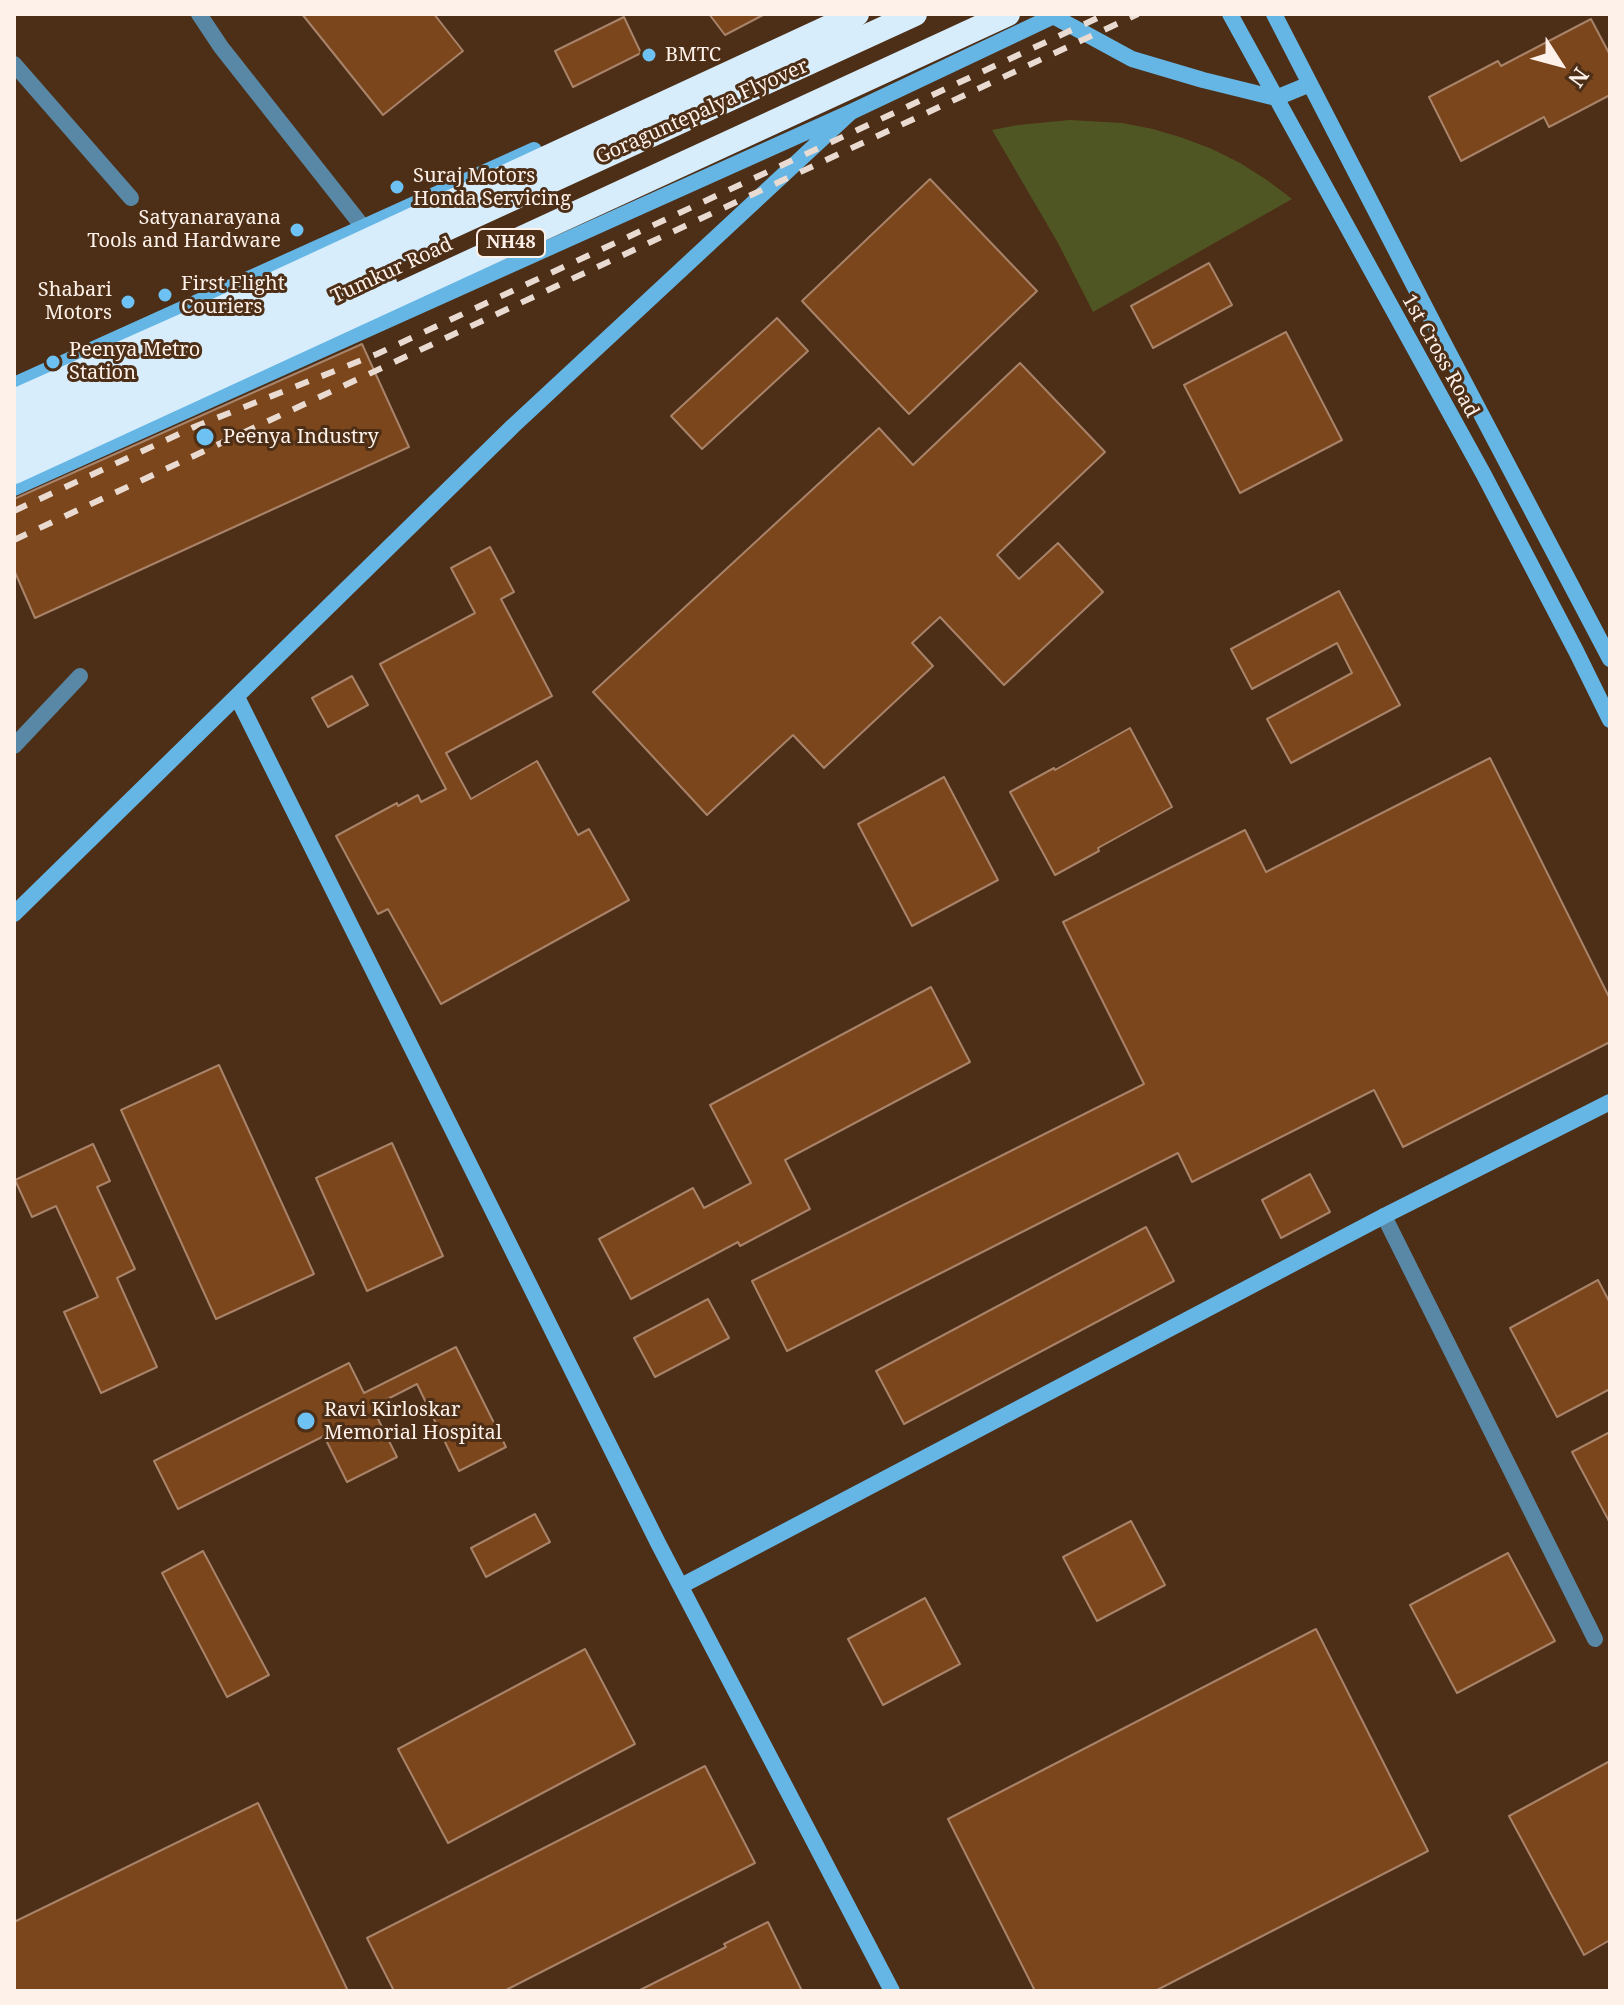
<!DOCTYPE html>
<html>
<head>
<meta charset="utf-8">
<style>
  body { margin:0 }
  #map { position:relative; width:1624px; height:2005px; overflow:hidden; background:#4d2e16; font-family:"Noto Serif",serif }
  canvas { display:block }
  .frame { position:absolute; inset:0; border:16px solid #fef1e9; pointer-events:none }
  .north { position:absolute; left:1520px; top:24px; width:80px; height:80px; -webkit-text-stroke:6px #4d2e16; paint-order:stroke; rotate:126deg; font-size:22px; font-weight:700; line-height:32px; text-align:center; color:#fef1e9 }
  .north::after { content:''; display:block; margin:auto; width:28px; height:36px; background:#fef1e9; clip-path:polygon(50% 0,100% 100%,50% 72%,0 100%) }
</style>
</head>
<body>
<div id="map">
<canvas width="1624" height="2005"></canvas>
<div class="frame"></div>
<div class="north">N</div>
</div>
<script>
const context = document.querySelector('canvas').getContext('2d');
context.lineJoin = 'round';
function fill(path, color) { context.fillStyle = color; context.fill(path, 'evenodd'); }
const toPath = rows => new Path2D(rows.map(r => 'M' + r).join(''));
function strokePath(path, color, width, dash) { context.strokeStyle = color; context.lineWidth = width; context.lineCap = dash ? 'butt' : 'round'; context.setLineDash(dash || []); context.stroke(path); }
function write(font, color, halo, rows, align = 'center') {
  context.font = font + ' "Noto Serif",serif'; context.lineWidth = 6; context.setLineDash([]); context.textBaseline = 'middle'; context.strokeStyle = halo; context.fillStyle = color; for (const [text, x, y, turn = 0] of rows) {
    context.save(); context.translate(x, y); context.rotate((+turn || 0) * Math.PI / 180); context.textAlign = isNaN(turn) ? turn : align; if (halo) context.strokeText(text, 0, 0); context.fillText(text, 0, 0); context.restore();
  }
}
const green = toPath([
  [1070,120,1122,123,1153,129,1183,138,1212,149,1240,163,1267,180,1292,199,1093,312,1058,243,992,130,1018,125]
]);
const building = toPath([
  [302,14,434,14,463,51,383,115,302,14],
  [709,14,765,14,725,35,709,14],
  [624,17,641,53,573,87,555,51,624,17],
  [1591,19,1610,55,1610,95,1549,127,1544,117,1461,161,1429,97,1498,61,1501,66,1591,19],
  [930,179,1037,291,909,414,802,301,930,179],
  [1209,263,1232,305,1153,348,1131,306,1209,263],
  [777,318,808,351,702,449,671,416,777,318],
  [1286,332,1342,440,1240,493,1184,385,1286,332],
  [362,344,409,447,35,618,14,570,14,499,362,344],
  [1020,363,1105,452,997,555,1019,579,1058,543,1103,592,1004,685,940,617,912,643,933,666,824,768,793,735,707,815,593,692,879,428,913,465,1020,363],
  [490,547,514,592,501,599,552,696,446,753,471,799,537,761,578,835,589,829,629,900,441,1004,388,909,378,914,336,836,397,803,398,806,418,795,421,802,446,789,380,664,475,613,451,568,490,547],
  [1339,591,1400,705,1291,763,1267,719,1352,673,1337,643,1252,689,1231,649,1339,591],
  [352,676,368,705,328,727,312,698,352,676],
  [1130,728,1172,807,1098,848,1099,851,1055,875,1010,792,1054,768,1055,770,1130,728],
  [1490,758,1610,999,1610,1042,1403,1147,1374,1090,1192,1182,1178,1153,787,1351,752,1281,1144,1084,1063,922,1245,830,1266,872,1490,758],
  [944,777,998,880,912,926,858,824,944,777],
  [931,987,970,1062,785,1160,810,1209,740,1246,738,1242,631,1299,599,1239,693,1188,704,1208,751,1183,710,1105,931,987],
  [219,1065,314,1274,216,1319,121,1110,219,1065],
  [392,1143,443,1256,367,1291,316,1178,392,1143],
  [93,1144,110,1181,97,1187,135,1269,117,1278,157,1367,101,1393,64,1312,98,1297,56,1206,32,1217,15,1180,93,1144],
  [1310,1174,1330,1212,1281,1238,1262,1200,1310,1174],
  [1146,1227,1174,1281,904,1424,876,1371,1146,1227],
  [1598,1280,1610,1303,1610,1389,1557,1417,1510,1328,1598,1280],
  [708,1299,729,1338,655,1377,634,1338,708,1299],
  [456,1347,506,1447,459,1471,417,1384,372,1407,397,1457,347,1482,324,1436,178,1509,154,1461,349,1363,364,1393,456,1347],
  [1610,1432,1610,1523,1572,1452,1610,1432],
  [535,1514,550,1542,486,1577,471,1548,535,1514],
  [1131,1521,1165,1585,1097,1621,1063,1557,1131,1521],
  [203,1551,269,1675,227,1697,162,1573,203,1551],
  [1508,1553,1555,1641,1457,1693,1410,1605,1508,1553],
  [925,1598,960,1664,883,1705,848,1639,925,1598],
  [1316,1629,1428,1851,1155,1991,1035,1991,948,1819,1316,1629],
  [585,1649,635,1744,448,1843,398,1749,585,1649],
  [1610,1761,1610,1940,1584,1955,1509,1816,1610,1761],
  [705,1766,755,1863,504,1991,394,1991,367,1938,705,1766],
  [258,1803,348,1991,14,1991,14,1922,258,1803],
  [768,1922,802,1991,638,1991,726,1947,724,1944,768,1922]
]);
const street = toPath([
  [199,14,221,47,363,227],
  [14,64,131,198],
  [14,746,80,676],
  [1384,1216,1595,1639]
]);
const secondary = toPath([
  [1230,14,1484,475,1576,651,1610,720],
  [1274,14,1440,336,1610,659],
  [1053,16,1132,59,1203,80,1276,98,1310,84],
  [14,385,534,150],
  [14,488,851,112,1058,14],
  [237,697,658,1543,892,1991],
  [14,914,513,426,851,112],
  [681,1586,1384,1216,1610,1102]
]);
const highway = toPath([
  [14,401,187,324,857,14],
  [14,427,915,14],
  [14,452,385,283],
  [14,472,1008,14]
]);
const rail = toPath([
  [14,511,194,427,377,354,1106,14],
  [14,540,1138,14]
]);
const markers = [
  [649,55,8,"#6dc2f3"],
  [397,187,8,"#6dc2f3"],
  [297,230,8,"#6dc2f3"],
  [165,295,8,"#6dc2f3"],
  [128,302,8,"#6dc2f3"],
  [53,362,8,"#6dc2f3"],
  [205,437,10,"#6dc2f3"],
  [306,1421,10,"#6dc2f3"]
];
const shields = [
  [511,243,68]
];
const shieldNames = [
  ["NH48",511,243]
];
const poiNames = [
  ["BMTC",665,55],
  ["Suraj Motors",413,176],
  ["Honda Servicing",413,199],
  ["Satyanarayana",281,218,"right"],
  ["Tools and Hardware",281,241,"right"],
  ["First Flight",181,284],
  ["Couriers",181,307],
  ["Shabari",112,290,"right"],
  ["Motors",112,313,"right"],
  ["Peenya Metro",69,350],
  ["Station",69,373],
  ["Peenya Industry",223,437],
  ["Ravi Kirloskar",324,1410],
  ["Memorial Hospital",324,1433]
];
const streetNames = [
  ["Goraguntepalya Flyover",702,112,-24],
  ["Tumkur Road",392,271,-25],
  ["1st Cross Road",1440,356,61]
];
fill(green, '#4f5624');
fill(building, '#7b461b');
strokePath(building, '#a8836a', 2);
strokePath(street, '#5888a5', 16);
strokePath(secondary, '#65b6e4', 16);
strokePath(highway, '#d7edfc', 24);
strokePath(rail, '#eadbd2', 6, [14, 14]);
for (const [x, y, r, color] of markers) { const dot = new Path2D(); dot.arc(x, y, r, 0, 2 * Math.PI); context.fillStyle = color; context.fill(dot); strokePath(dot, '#4d2e16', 3); }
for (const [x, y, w] of shields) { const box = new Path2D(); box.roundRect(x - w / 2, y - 14, w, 28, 6); context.fillStyle = '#4d2e16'; context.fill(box); strokePath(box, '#fef1e9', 2); }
write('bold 18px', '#fef1e9', null, shieldNames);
write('20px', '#fef1e9', '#4d2e16', poiNames, 'left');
write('20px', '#fef1e9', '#4d2e16', streetNames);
</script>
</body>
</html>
